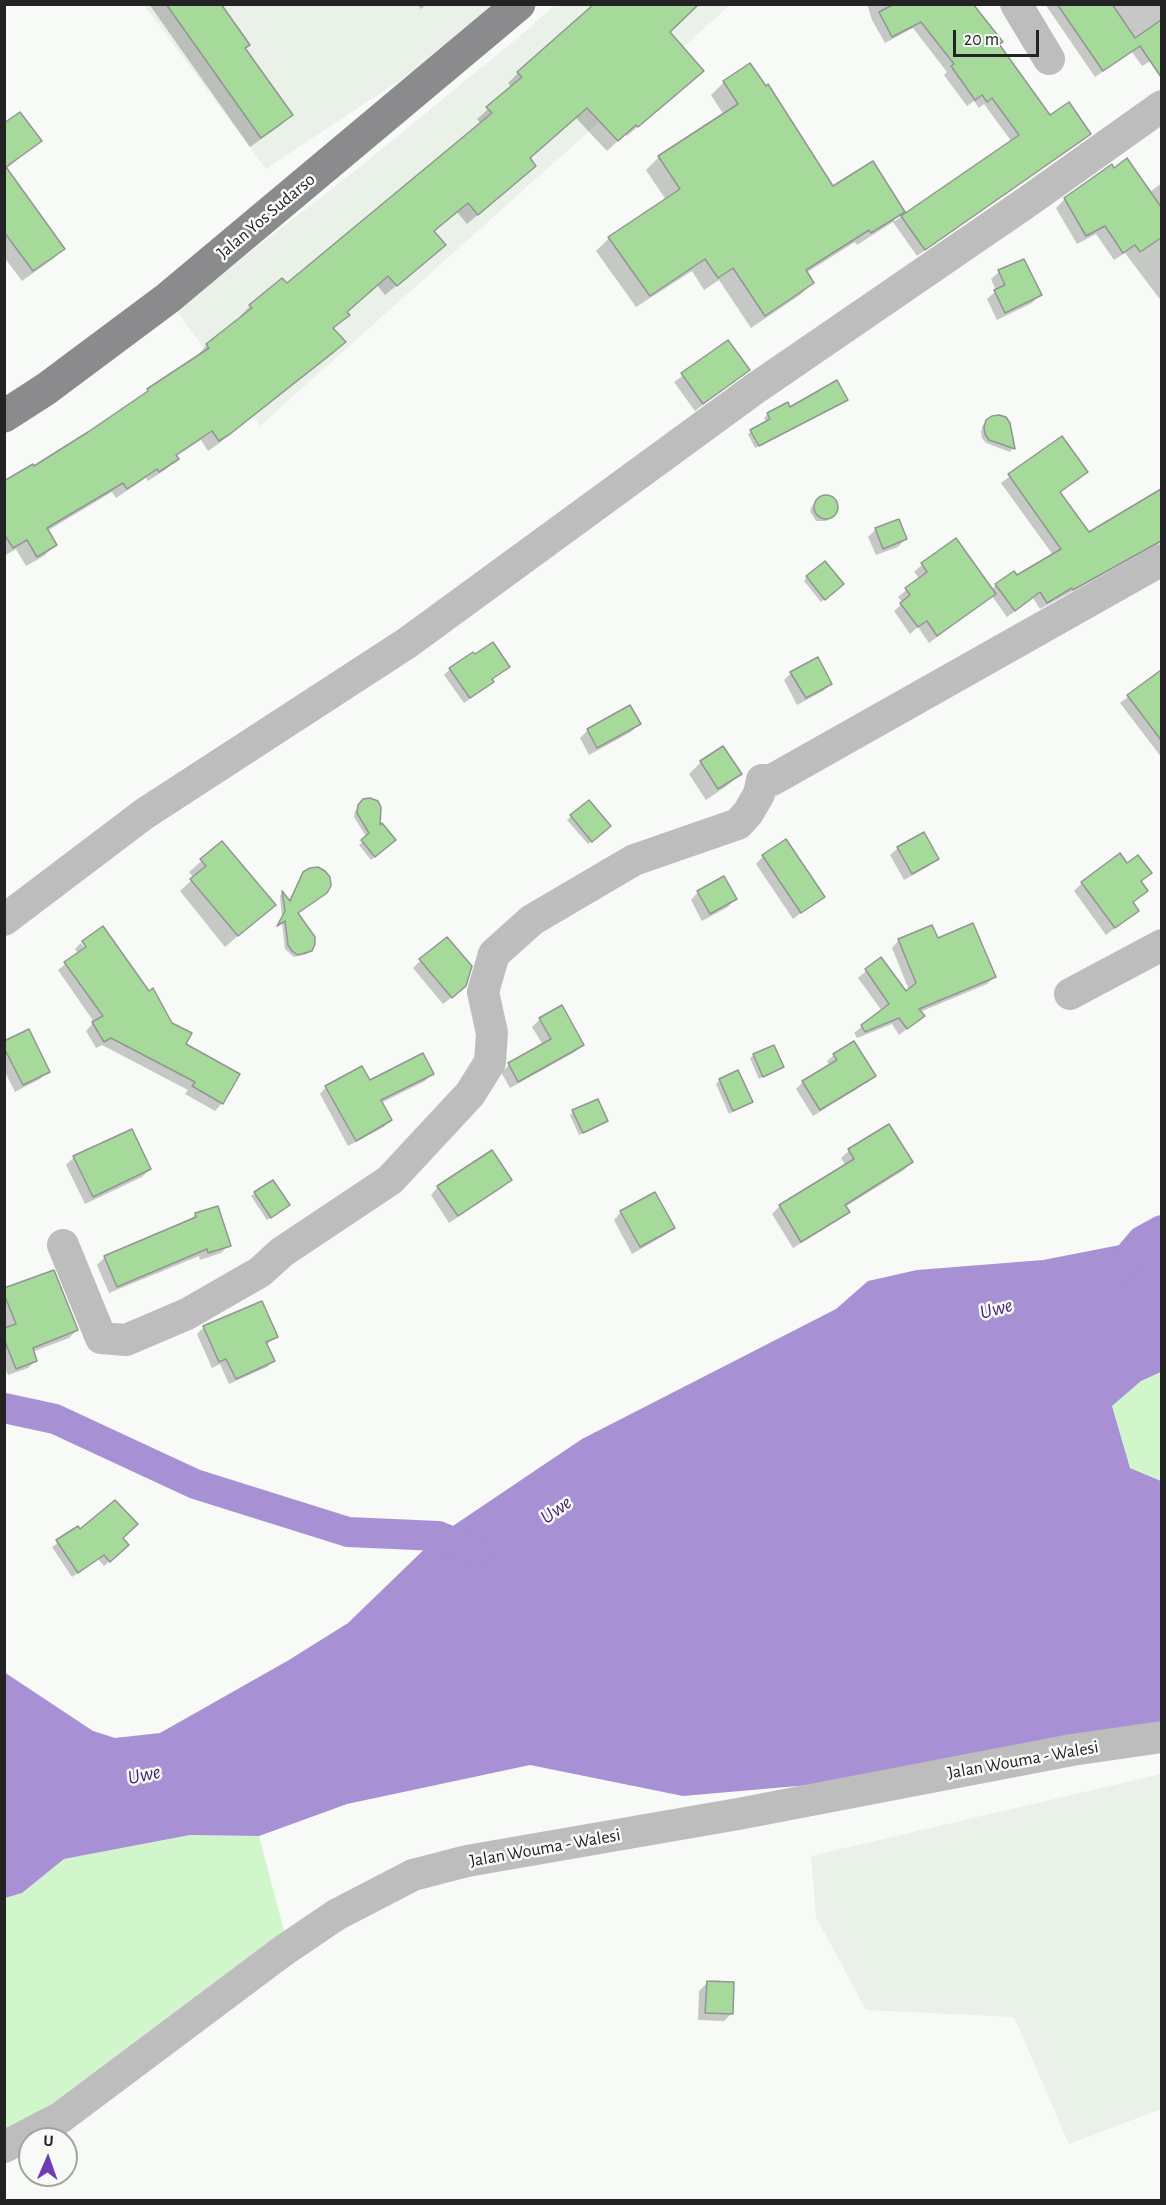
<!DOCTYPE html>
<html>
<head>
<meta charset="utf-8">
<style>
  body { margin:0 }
  #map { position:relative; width:1166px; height:2205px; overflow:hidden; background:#f8faf7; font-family:"Alegreya Sans",sans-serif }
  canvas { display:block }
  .frame { position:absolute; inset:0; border:6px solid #222322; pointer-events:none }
  .north { position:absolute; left:18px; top:2127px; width:60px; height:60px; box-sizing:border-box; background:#f8faf7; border:2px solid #a2a4a2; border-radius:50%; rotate:2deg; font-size:16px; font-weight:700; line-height:24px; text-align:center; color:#222322 }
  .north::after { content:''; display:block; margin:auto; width:21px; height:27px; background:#703cb3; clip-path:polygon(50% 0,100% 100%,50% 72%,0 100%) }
  .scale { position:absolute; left:953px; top:30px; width:86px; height:27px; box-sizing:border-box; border:3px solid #222322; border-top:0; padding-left:8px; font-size:18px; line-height:21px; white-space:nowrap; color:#222322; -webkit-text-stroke:4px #f8faf7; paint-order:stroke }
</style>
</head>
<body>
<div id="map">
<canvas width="1166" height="2205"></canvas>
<div class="frame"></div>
<div class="north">U</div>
<div class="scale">20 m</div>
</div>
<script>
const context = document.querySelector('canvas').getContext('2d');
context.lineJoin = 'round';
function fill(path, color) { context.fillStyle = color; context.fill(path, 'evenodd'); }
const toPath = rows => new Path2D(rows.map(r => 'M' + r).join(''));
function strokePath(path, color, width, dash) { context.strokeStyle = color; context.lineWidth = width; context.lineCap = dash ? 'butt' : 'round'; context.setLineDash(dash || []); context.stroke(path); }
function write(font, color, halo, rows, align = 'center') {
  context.font = font + ' "Alegreya Sans",sans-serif'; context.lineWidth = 5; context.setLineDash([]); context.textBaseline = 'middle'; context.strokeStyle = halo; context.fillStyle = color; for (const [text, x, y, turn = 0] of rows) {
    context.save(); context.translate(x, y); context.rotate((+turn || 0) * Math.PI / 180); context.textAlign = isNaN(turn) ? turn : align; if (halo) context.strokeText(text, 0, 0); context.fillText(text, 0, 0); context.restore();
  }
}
const built = toPath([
  [144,5,492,5,435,57,266,169],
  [555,5,730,5,260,426,176,310,366,162,521,35],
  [1161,1774,1161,2109,1069,2144,1014,2017,866,2010,816,1917,811,1856]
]);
const green = toPath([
  [1161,1372,1161,1481,1130,1468,1112,1406,1141,1381],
  [190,1835,259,1836,287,1942,5,2151,5,1898,22,1893,64,1859]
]);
const water = toPath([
  [1161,1237,1161,1372,1141,1381,1112,1406,1130,1468,1161,1481,1161,1727,889,1778,683,1796,530,1765,347,1804,259,1836,190,1835,64,1859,22,1893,5,1898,4,1672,93,1731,115,1738,160,1733,289,1660,348,1623,438,1536,582,1439,836,1309,868,1281,917,1270,1043,1260]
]);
const shadow = toPath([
  [149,4,219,4,244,48,291,115,281,125,250,147],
  [417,4,426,4,421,9],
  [867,4,971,4,1049,117,1089,134,1082,141,917,256,893,222,857,245,855,242,806,273,812,283,800,295,751,328,719,280,704,290,692,271,636,307,596,251,609,238,666,200,646,170,659,157,724,115,711,95,724,82,833,188,903,212,894,220,895,221,1012,142,984,104,979,108,974,101,967,106,944,75,947,72,913,28,885,43,872,20],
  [1045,4,1162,4,1162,54,1142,66,1132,52,1095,77],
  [669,32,691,81,627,136,625,134,607,151,576,118,528,159,524,176,467,224,457,212,433,232,434,255,385,295,377,285,346,312,347,315,332,329,344,342,334,353,218,444,208,451,201,440,175,457,177,458,166,469,148,481,146,478,116,498,112,492,47,531,55,545,44,556,26,566,16,549,4,556,4,483,34,468,137,401,148,390,198,357,197,356,207,345,242,318,240,316,250,306,286,285,481,124,477,119,512,88,508,83,518,73],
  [4,135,40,141,6,169,63,249,53,259,22,281,4,257],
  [1127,160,1151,191,1162,183,1162,302,1125,253,1114,260,1096,234,1077,244,1056,208,1065,199],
  [999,272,1040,295,1032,303,997,320,987,299,996,291,991,279],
  [728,342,748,370,695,411,674,382],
  [847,400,755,448,748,434,767,422,764,418,768,414],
  [992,417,1009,424,1013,448,1010,452,986,443,982,438,981,432,983,425],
  [1061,438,1086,472,1059,493,1089,534,1162,491,1162,542,1040,609,1033,598,1007,617,992,596,929,643,918,627,910,634,894,611,903,603,898,597,920,579,914,572,922,565,955,540,991,590,996,585,1016,577,1053,555,1001,483],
  [826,496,836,501,837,506,827,521,816,521,810,511,812,506,820,497],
  [876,529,905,539,898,547,876,555,868,537],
  [807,577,839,587,821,602,804,581],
  [508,667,491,680,492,682,486,688,464,703,444,675,450,669],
  [1162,671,1162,758,1120,703],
  [791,673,831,684,823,691,797,705,784,680],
  [639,724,631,732,589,755,580,738,588,730],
  [722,748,740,773,728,785,706,800,689,774,701,762],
  [364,801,378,829,391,844,371,860,359,845,367,838,354,817,355,811],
  [589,802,606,830,588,844,567,820],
  [222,843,274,905,225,947,180,891,194,878,189,872],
  [898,848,937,859,929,866,904,880,890,855],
  [763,856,823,896,793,919,756,864],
  [1127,865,1150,873,1140,883,1146,890,1131,903,1137,911,1106,935,1074,891,1082,883],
  [304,873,296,913,310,950,307,954,294,957,285,949,282,922,277,926,282,916,280,896,282,893,288,902,300,878],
  [698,892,735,899,728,907,702,921,691,900],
  [899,940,937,940,994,977,987,984,920,1012,923,1016,899,1035,892,1024,857,1038,854,1033,882,1011,858,978,866,971,881,959,906,993,909,990,892,948],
  [81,943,89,953,184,1044,222,1103,215,1111,185,1094,188,1090,102,1045,96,1048,86,1031,94,1022,58,970,78,954,75,949],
  [420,961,456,994,443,1004,413,968],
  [540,1019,582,1044,575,1052,510,1088,501,1072,509,1065,543,1045,532,1027],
  [4,1042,48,1072,40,1079,15,1092,4,1070],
  [754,1055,782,1067,759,1079,750,1058],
  [834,1055,874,1076,868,1082,813,1116,796,1089,803,1082,830,1066,827,1061],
  [432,1074,425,1081,381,1103,390,1120,384,1127,348,1146,320,1094,326,1087],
  [720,1080,751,1102,729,1114,716,1084],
  [573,1112,606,1121,579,1135,570,1115],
  [849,1151,911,1162,904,1170,845,1207,848,1212,840,1219,793,1248,772,1214,780,1206,846,1166,841,1158],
  [74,1157,150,1169,142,1177,85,1204,66,1165],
  [510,1180,502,1188,449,1223,431,1195,438,1187],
  [255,1193,284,1208,267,1220,251,1196],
  [621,1212,673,1228,665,1235,632,1254,614,1220],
  [195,1215,229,1245,221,1253,200,1260,199,1256,109,1293,97,1265,104,1258,189,1221],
  [4,1290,77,1330,69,1338,32,1352,36,1360,28,1368,8,1375,4,1366,4,1330,7,1329,4,1321],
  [204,1327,276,1337,266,1345,273,1361,267,1367,229,1384,220,1364,212,1368,197,1334],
  [78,1528,80,1531,121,1538,122,1551,104,1566,98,1559,72,1577,52,1547],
  [707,1983,732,2013,724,2021,698,2020,699,1991]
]);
const canal = toPath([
  [1115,1273,1142,1241,1162,1230],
  [4,1408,55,1419,195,1484,348,1532,438,1536,477,1552]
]);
const building = toPath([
  [166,4,221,4,250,45,245,48,293,115,261,138,166,4],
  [594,4,699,4,670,32,704,71,638,127,636,125,618,141,587,108,530,158,536,166,478,215,468,203,434,231,446,245,397,286,388,276,347,312,350,315,333,328,346,342,230,434,219,441,212,431,176,455,179,459,159,472,157,469,127,489,123,483,47,528,57,545,37,557,27,540,13,548,4,534,4,481,33,464,34,466,88,432,148,391,147,389,209,348,206,344,252,308,249,305,282,278,287,283,492,113,486,107,522,77,517,72,594,4],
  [894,4,973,4,1003,42,999,44,1050,115,1069,102,1091,134,925,250,901,216,1019,135,992,98,987,102,982,95,975,100,951,66,954,64,921,22,892,37,879,12,894,4],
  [1057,4,1112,4,1135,38,1161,20,1161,77,1140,46,1103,71,1057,4],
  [750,63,766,86,768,84,833,186,873,161,905,212,871,233,869,230,806,270,814,283,765,316,733,268,718,278,705,259,650,296,608,237,680,189,658,156,738,104,723,81,750,63],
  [20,112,42,141,6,167,65,249,33,271,4,232,4,123,20,112],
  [1127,158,1161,207,1161,238,1140,252,1135,245,1123,253,1105,226,1086,236,1064,198,1112,164,1114,168,1127,158],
  [1024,259,1042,295,1005,313,994,290,1005,285,998,270,1024,259],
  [728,340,750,370,703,404,681,373,728,340],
  [837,380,848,400,759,446,750,430,770,419,767,413,788,402,790,407,837,380],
  [999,415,1006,417,1010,423,1015,449,989,440,985,434,984,427,986,420,992,416,999,415],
  [1062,436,1088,472,1060,492,1089,532,1161,489,1161,541,1073,590,1072,588,1047,603,1040,592,1015,611,995,584,1014,571,1017,575,1061,549,1008,474,1062,436],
  '814 507a12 12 0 1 1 24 0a12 12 0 1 1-24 0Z',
  [899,519,907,539,883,549,875,528,899,519],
  [956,538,996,594,937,636,927,621,918,627,900,603,910,595,905,588,927,572,921,563,956,538],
  [825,561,844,584,825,600,806,576,825,561],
  [493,642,510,667,492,679,494,682,470,698,449,668,473,652,475,654,493,642],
  [818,657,832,684,806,698,790,672,818,657],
  [1161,670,1161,740,1127,695,1161,670],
  [630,705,641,724,597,748,587,729,630,705],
  [723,746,742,774,718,789,700,761,723,746],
  [370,798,378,801,381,807,380,825,382,823,396,840,375,857,361,840,369,833,357,813,358,805,363,799,370,798],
  [589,800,611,826,592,842,570,815,589,800],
  [924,832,939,859,912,874,897,847,924,832],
  [786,839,825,897,801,913,762,855,786,839],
  [222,841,276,905,238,936,190,879,206,866,200,859,222,841],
  [1120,853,1127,863,1138,855,1152,873,1141,881,1148,891,1133,902,1139,911,1115,928,1081,882,1120,853],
  [318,867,325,871,330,877,331,886,327,893,298,913,315,937,315,944,312,951,298,955,292,951,288,945,285,921,277,926,285,911,282,891,290,901,303,872,310,868,318,867],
  [724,876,737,899,710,914,697,891,724,876],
  [973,923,996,977,919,1009,925,1016,907,1029,899,1018,865,1032,861,1025,889,1004,865,969,881,957,906,991,916,983,898,939,932,925,938,938,973,923],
  [103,926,149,991,153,988,172,1023,192,1033,186,1044,240,1074,223,1104,192,1086,195,1082,111,1038,104,1042,92,1022,103,1016,64,962,86,947,82,941,103,926],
  [447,937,472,966,466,986,452,998,419,959,447,937],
  [562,1005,584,1045,518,1082,508,1063,551,1039,539,1018,562,1005],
  [29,1029,50,1072,23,1085,4,1048,4,1041,29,1029],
  [854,1041,876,1076,820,1110,802,1081,837,1060,833,1054,854,1041],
  [774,1045,784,1067,763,1077,753,1054,774,1045],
  [423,1053,434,1074,381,1100,392,1120,356,1141,325,1086,362,1066,370,1080,423,1053],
  [738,1070,753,1102,733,1111,719,1079,738,1070],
  [598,1099,608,1121,583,1133,572,1110,598,1099],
  [889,1124,913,1162,845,1205,850,1212,801,1242,779,1205,854,1159,848,1149,889,1124],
  [132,1129,151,1169,93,1197,73,1156,132,1129],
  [492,1150,512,1180,458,1216,437,1186,492,1150],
  [273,1180,290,1205,271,1218,254,1192,273,1180],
  [655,1192,675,1228,640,1247,620,1211,655,1192],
  [218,1206,231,1246,208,1253,207,1249,117,1287,104,1256,196,1217,195,1213,218,1206],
  [54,1270,78,1330,33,1348,37,1361,16,1369,4,1339,4,1328,16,1324,4,1294,4,1288,54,1270],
  [262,1301,278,1337,266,1342,275,1361,236,1379,226,1359,219,1362,203,1326,262,1301],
  [115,1500,138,1524,123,1538,129,1545,110,1562,104,1555,78,1573,56,1540,78,1526,80,1529,115,1500],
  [707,1981,734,1982,733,2014,705,2013,707,1981]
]);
const minor = toPath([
  [1016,4,1049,59],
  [4,920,144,814,407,643,753,390,1027,202,1162,106],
  [1070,994,1162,945],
  [63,1245,101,1338,126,1340,187,1314,260,1272,282,1252,390,1180,470,1094,490,1062,492,1033,483,992,494,954,532,920,634,860,738,824,748,813,759,794,762,780,772,780,1162,560],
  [4,2147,60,2118,283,1951,336,1915,413,1875,467,1861,738,1814,1072,1750,1162,1737]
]);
const major = toPath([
  [4,416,46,389,168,298,519,4]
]);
const streetNames = [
  ["Jalan Yos Sudarso",266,216,-40],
  ["Jalan Wouma - Walesi",1023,1760,-10],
  ["Jalan Wouma - Walesi",545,1848,-10]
];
const waterNames = [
  ["Uwe",996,1309,-15],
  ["Uwe",556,1510,-36],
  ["Uwe",144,1775,-12]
];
fill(built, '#e9f1e8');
fill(green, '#d2f6cb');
fill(water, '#a890d5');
fill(shadow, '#0003');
strokePath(canal, '#a890d5', 30);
fill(building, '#a5da9b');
strokePath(building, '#939592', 1.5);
strokePath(minor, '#bdbdbe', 32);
strokePath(major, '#8b8a8d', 33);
write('18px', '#222322', '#f8faf7', streetNames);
write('italic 20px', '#482475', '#f8faf7', waterNames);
</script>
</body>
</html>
